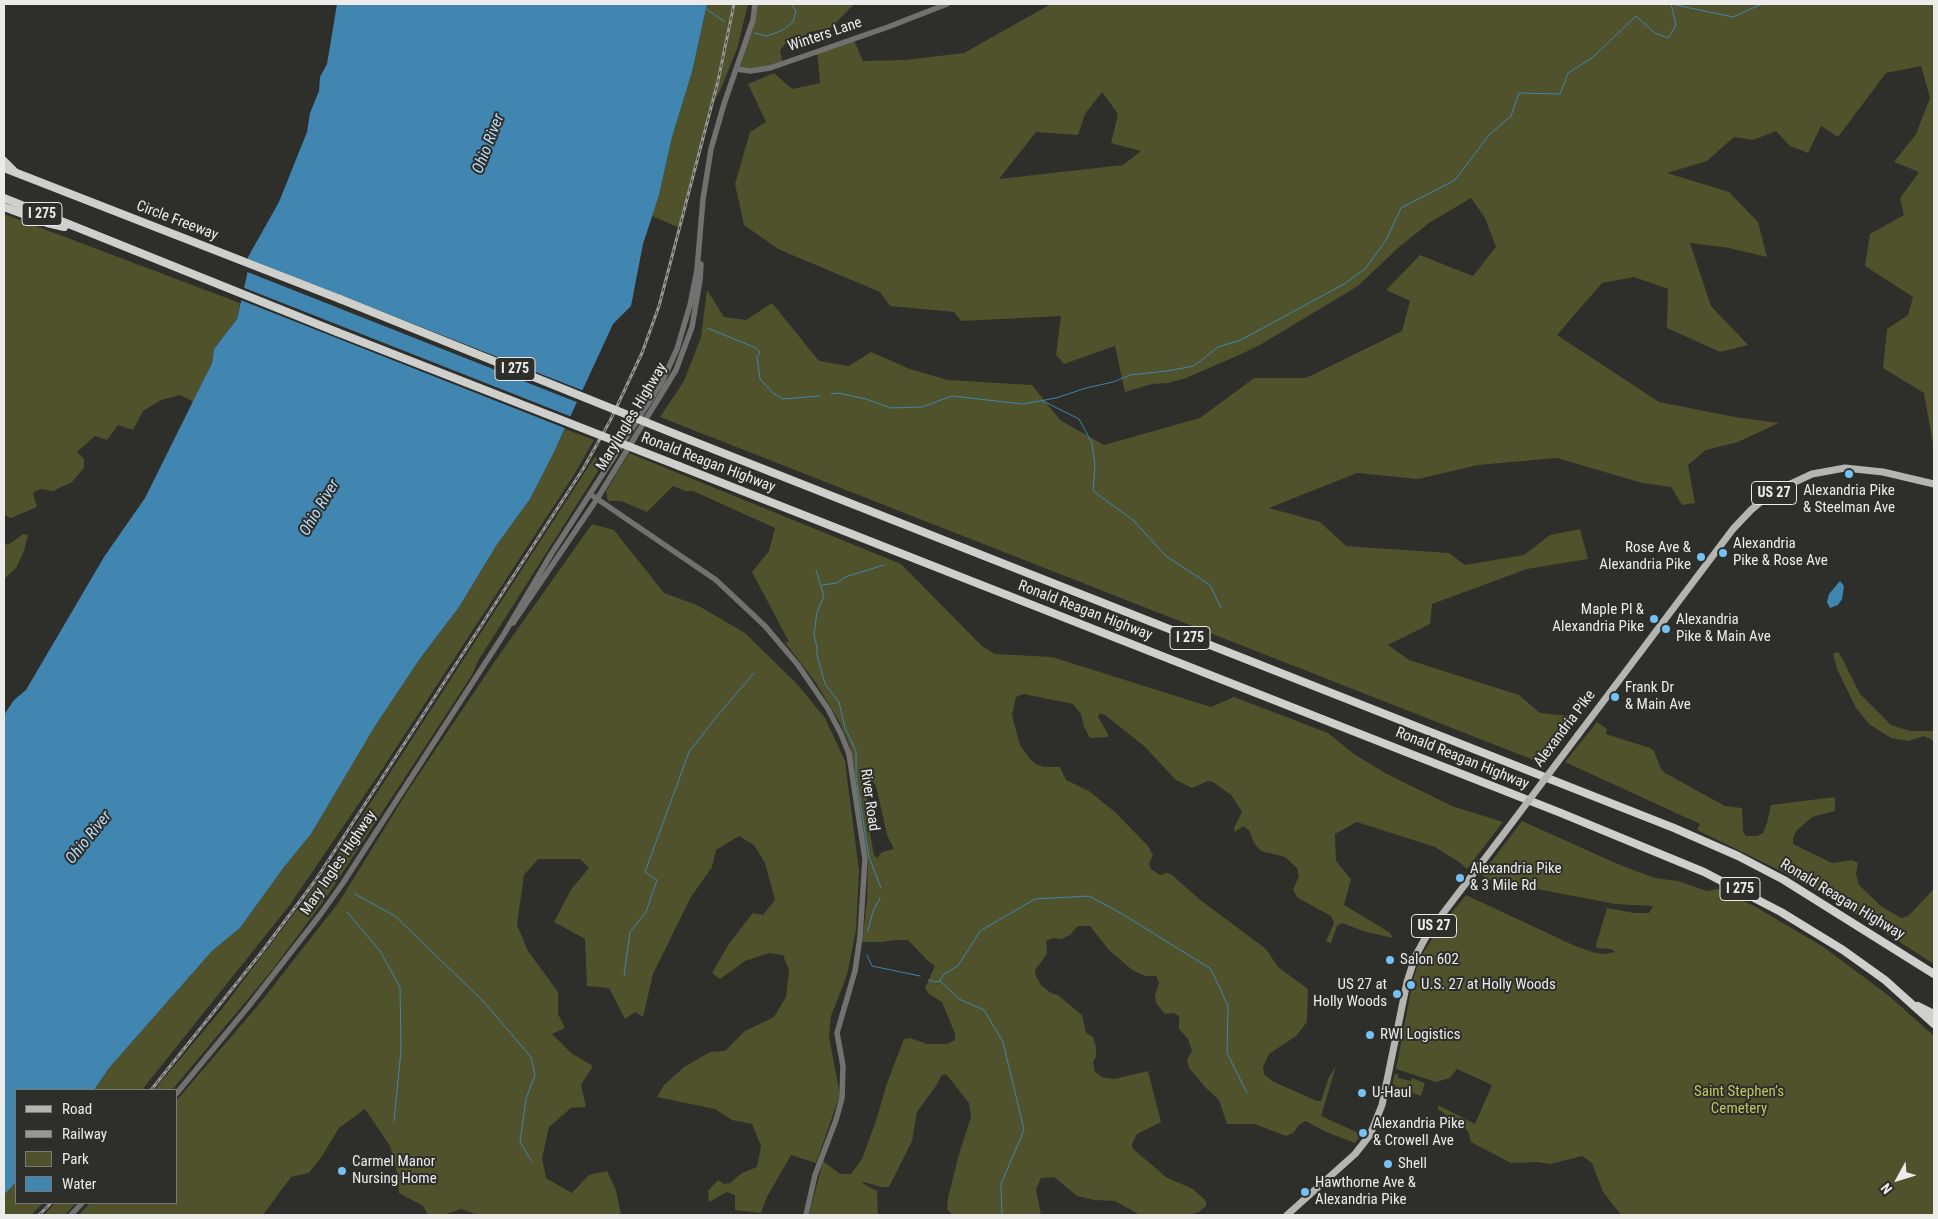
<!DOCTYPE html>
<html>
<head>
<meta charset="utf-8">
<style>
  body { margin:0 }
  #map { position:relative; width:1938px; height:1219px; overflow:hidden; background:#2e2e2b; font-family:"Roboto Condensed",sans-serif }
  canvas { display:block }
  .frame { position:absolute; inset:0; border:5px solid #ebecea; pointer-events:none }
  .legend { position:absolute; left:15px; top:1089px; width:162px; height:115px; box-sizing:border-box; background:#2e2e2b; border:1px solid #7a7a77; margin:0; padding:6px 9px; list-style:none; font-size:15px; color:#ebecea }
  .legend li { display:flex; align-items:center; gap:10px; height:25px }
  .legend b { width:25px; border:1px solid #7a7a77 }
  .north { position:absolute; left:1873px; top:1154px; width:50px; height:50px; -webkit-text-stroke:4px #2e2e2b; paint-order:stroke; rotate:231deg; font-size:14px; font-weight:700; line-height:20px; text-align:center; color:#ebecea }
  .north::after { content:''; display:block; margin:auto; width:18px; height:22px; background:#ebecea; clip-path:polygon(50% 0,100% 100%,50% 72%,0 100%) }
</style>
</head>
<body>
<div id="map">
<canvas width="1938" height="1219"></canvas>
<div class="frame"></div>
<ul class="legend">
<li><b style="height:6px;background:#b4b5b1"></b>Road</li>
<li><b style="height:6px;background:#979795"></b>Railway</li>
<li><b style="height:14px;background:#4f522a"></b>Park</li>
<li><b style="height:14px;background:#4185b1"></b>Water</li>
</ul>
<div class="north">N</div>
</div>
<script>
const context = document.querySelector('canvas').getContext('2d');
context.lineJoin = 'round';
function fill(path, color) { context.fillStyle = color; context.fill(path, 'evenodd'); }
const toPath = rows => new Path2D(rows.map(r => 'M' + r).join(''));
function strokePath(path, color, width, dash) { context.strokeStyle = color; context.lineWidth = width; context.lineCap = dash ? 'butt' : 'round'; context.setLineDash(dash || []); context.stroke(path); }
function write(font, color, halo, rows, align = 'center') {
  context.font = font + ' "Roboto Condensed",sans-serif'; context.lineWidth = 4; context.setLineDash([]); context.textBaseline = 'middle'; context.strokeStyle = halo; context.fillStyle = color; for (const [text, x, y, turn = 0] of rows) {
    context.save(); context.translate(x, y); context.rotate((+turn || 0) * Math.PI / 180); context.textAlign = isNaN(turn) ? turn : align; if (halo) context.strokeText(text, 0, 0); context.fillText(text, 0, 0); context.restore();
  }
}
const green = toPath([
  [707,4,748,4,737,49,720,91,713,102,680,228,652,216,659,195,672,137,692,72],
  [755,4,854,4,832,27,811,32,785,44,780,50,783,63,770,68,737,69],
  [1051,4,1934,4,1934,450,1924,393,1883,368,1887,329,1908,315,1913,297,1865,266,1870,234,1904,215,1900,198,1919,172,1894,162,1916,134,1930,98,1921,66,1886,73,1838,137,1821,126,1808,153,1790,146,1776,131,1753,140,1734,137,1707,161,1667,173,1729,192,1758,222,1767,257,1729,248,1690,243,1711,306,1748,345,1720,352,1667,328,1668,289,1634,277,1602,283,1557,335,1659,402,1735,417,1779,423,1738,442,1706,450,1688,465,1695,503,1682,505,1671,487,1642,483,1557,458,1478,465,1418,479,1357,473,1269,508,1320,522,1346,546,1449,553,1465,565,1524,555,1550,535,1580,529,1588,559,1527,569,1432,604,1430,624,1388,645,1409,660,1519,695,1540,713,1569,716,1570,726,1536,761,660,417,684,381,701,337,707,290,724,317,746,320,772,303,819,361,849,366,871,352,910,369,948,380,1032,385,1060,420,1104,445,1200,418,1254,378,1306,378,1402,331,1410,301,1386,290,1420,255,1473,276,1496,247,1485,218,1471,198,1429,223,1398,248,1358,286,1260,345,1237,356,1186,378,1168,383,1152,384,1125,392,1115,346,1064,364,1056,355,1061,316,961,321,954,312,890,306,880,292,778,249,744,225,735,184,750,132,766,122,748,84,774,73,792,89,820,83,817,51,853,38,863,61,905,60,964,53],
  [1102,92,1118,114,1111,143,1141,151,1123,165,999,179,1036,132,1078,135,1085,114],
  [4,214,240,303,237,319,214,349,212,362,194,402,180,395,161,400,143,411,133,430,118,425,107,440,95,436,77,452,84,459,84,468,72,482,53,491,40,489,33,493,37,507,11,518,4,515],
  [565,429,594,440,574,475,379,774,289,906,142,1090,94,1090,109,1068,212,951,240,928,284,867,311,834,375,726,419,660,459,607,496,546,530,499],
  [629,453,901,564,982,646,995,654,1052,657,1211,707,1234,697,1328,733,1354,754,1385,773,1452,806,1503,822,1467,869,1459,862,1435,847,1357,822,1335,834,1336,861,1351,879,1344,905,1389,932,1393,938,1363,931,1342,923,1337,926,1331,943,1326,941,1334,923,1331,916,1298,898,1293,890,1299,876,1297,868,1285,857,1261,851,1254,843,1249,830,1243,826,1235,832,1234,828,1242,812,1231,795,1213,782,1208,781,1192,788,1176,780,1144,746,1105,715,1100,713,1098,717,1108,734,1108,737,1090,738,1084,727,1081,714,1073,704,1024,694,1016,697,1012,715,1020,745,1030,759,1036,764,1044,767,1060,767,1066,780,1089,791,1115,812,1148,846,1153,855,1149,864,1151,869,1160,875,1167,873,1171,874,1199,899,1266,949,1278,967,1308,989,1307,1022,1296,1036,1269,1054,1263,1067,1264,1074,1272,1081,1317,1101,1321,1101,1329,1077,1336,1066,1321,1116,1361,1134,1355,1143,1326,1132,1306,1121,1300,1124,1293,1133,1286,1136,1254,1124,1227,1124,1219,1100,1205,1087,1189,1068,1187,1060,1192,1051,1188,1039,1179,1029,1179,1016,1173,1013,1165,1014,1156,1003,1155,995,1159,983,1156,976,1145,976,1132,970,1109,950,1090,926,1078,926,1070,935,1061,939,1053,938,1046,941,1047,954,1035,970,1036,976,1041,985,1051,993,1058,995,1082,1015,1086,1033,1093,1037,1096,1047,1096,1057,1093,1062,1095,1072,1102,1077,1114,1079,1148,1071,1161,1122,1137,1134,1132,1144,1133,1149,1166,1177,1193,1189,1206,1201,1206,1206,1199,1212,1189,1215,1161,1214,1140,1215,1115,1201,1094,1200,1077,1196,1054,1177,1041,1178,1036,1189,1041,1215,953,1215,947,1209,948,1198,959,1154,971,1117,969,1103,946,1074,941,1076,938,1083,917,1112,912,1141,889,1187,881,1187,864,1182,862,1183,877,1191,878,1215,809,1215,823,1161,840,1174,851,1174,862,1159,876,1121,887,1083,904,1039,910,1038,927,1044,947,1044,955,1040,955,1034,942,1002,929,994,925,988,935,966,928,961,908,940,895,940,882,942,862,942,867,902,868,862,854,767,849,744,840,723,816,683,785,642,789,642,752,572,769,551,775,528,693,491,685,491,673,486,647,512,621,501,608,501,606,491],
  [870,778,876,786,887,835,894,849,882,852,877,858,874,855,870,833,867,800,867,785],
  [596,455,598,471,478,661,472,675,328,895,273,969,172,1090,154,1090,221,1010,327,870],
  [592,524,614,530,664,593,697,605,745,633,797,684,825,718,845,761,859,871,856,930,847,975,831,1016,829,1037,840,1095,816,1163,791,1155,767,1197,761,1213,735,1210,735,1195,727,1192,709,1202,708,1191,718,1180,724,1184,730,1183,742,1173,757,1167,761,1146,752,1124,732,1120,715,1109,657,1097,664,1085,684,1067,710,1052,725,1051,745,1031,774,1017,786,997,789,970,783,955,769,953,745,961,720,979,712,973,730,942,753,913,763,915,775,900,765,863,754,845,739,836,716,850,712,867,691,897,653,974,643,1017,635,1012,625,1019,609,988,587,986,585,939,554,922,572,888,589,868,580,859,538,859,524,875,517,925,528,951,558,992,558,1014,565,1028,552,1034,571,1053,593,1066,581,1085,586,1107,571,1108,549,1127,542,1158,546,1178,572,1193,589,1175,607,1171,616,1190,621,1215,478,1215,461,1209,444,1215,428,1215,423,1206,399,1193,398,1176,390,1146,365,1109,339,1128,322,1156,309,1173,291,1177,263,1215,79,1215,90,1203,176,1203,176,1101,260,1003,339,902,407,792,495,661],
  [23,534,28,535,24,551,16,568,4,579,4,543,8,545],
  [1837,652,1840,654,1860,694,1891,725,1910,731,1934,731,1934,741,1924,736,1908,741,1891,738,1869,724,1856,708,1837,669,1833,654],
  [1597,722,1607,729,1606,734,1650,748,1654,751,1661,769,1665,773,1725,806,1742,808,1743,831,1746,836,1757,836,1763,833,1767,823,1771,805,1835,797,1835,811,1812,817,1797,830,1793,838,1793,844,1832,863,1852,860,1858,863,1856,874,1859,885,1881,906,1901,918,1908,916,1934,889,1934,964,1840,904,1783,872,1697,830,1700,824,1565,762],
  [1522,821,1620,865,1655,878,1678,881,1707,891,1718,889,1754,906,1822,946,1888,995,1934,1036,1934,1215,1621,1215,1603,1192,1592,1163,1582,1156,1550,1164,1538,1162,1511,1163,1471,1142,1468,1131,1438,1109,1438,1105,1475,1124,1492,1085,1457,1069,1450,1078,1436,1082,1396,1069,1413,980,1420,958,1437,931,1466,895,1573,945,1592,952,1603,954,1615,952,1611,949,1597,948,1596,945,1607,908,1634,913,1649,913,1653,906,1615,904,1485,879,1482,874],
  [1395,1074,1398,1074,1398,1078,1411,1081,1412,1078,1425,1083,1421,1096,1392,1085],
  [16,1182,16,1203,43,1203,31,1215,4,1215,4,1195],
  [55,1203,76,1203,65,1215,44,1215]
]);
const water = toPath([
  [337,4,707,4,692,72,672,137,659,195,643,244,631,306,613,324,553,454,530,499,496,546,459,607,419,660,375,726,311,834,284,867,240,928,212,951,109,1068,94,1090,16,1090,16,1182,4,1195,4,715,14,700,26,690,104,557,145,498,212,363,214,349,237,319,247,275,248,257,279,202,307,132,310,113,319,91,320,77,327,64],
  [1840,581,1844,586,1842,599,1838,605,1830,608,1827,602,1829,594]
]);
const pier = toPath([
  [246,258,584,391,579,403,245,271],
  [242,287,572,417,567,429,238,299]
]);
const stream = toPath([
  [705,8,725,22],
  [754,33,767,36,783,30,793,22,796,12,792,4],
  [707,328,754,347,760,352,757,357,760,379,773,393,783,399,820,396],
  [831,394,838,393,866,399,891,408,922,407,952,396,1023,404,1056,398,1086,388,1113,382,1130,375,1167,371,1194,366,1218,347,1241,340,1344,284,1365,269,1386,240,1401,208,1455,180,1489,135,1511,116,1519,93,1560,94,1568,73,1592,58,1636,16,1655,33,1668,38,1676,25,1671,4,1733,17,1762,4],
  [1043,401,1079,419,1092,443,1095,466,1093,491,1133,520,1166,556,1210,585,1221,608],
  [816,570,824,596,817,612,814,635,817,647,817,655,825,684,839,702,845,728,856,751,856,776,869,857,881,888],
  [822,585,837,583,845,577,884,565],
  [355,894,395,916,483,1001,531,1057,535,1075,526,1099,520,1142,532,1162],
  [347,912,380,951,400,987,401,1050,394,1121],
  [868,931,873,911,880,898],
  [867,955,872,966,920,976],
  [624,976,630,932,646,912,657,880,645,872,689,752,718,715,754,673],
  [929,980,935,982,940,981,944,974,958,966,980,931,1035,899,1089,896,1124,915,1211,969,1228,1006,1227,1053,1247,1093],
  [940,981,959,999,984,1010,1003,1042,1024,1130,1001,1184,1002,1215]
]);
const tertiary = toPath([
  [737,69,750,71,770,68,888,27,947,4],
  [590,494,716,580,765,626,798,665,828,709,841,734,849,754,865,859,860,937,855,971,837,1033,843,1066,842,1098,836,1120,815,1175,806,1215],
  [513,623,597,499,676,370,692,327,700,280,701,264],
  [176,1094,248,1007,320,915,343,883,504,634,550,556,662,382,677,349,690,305,697,270,703,199,711,149,724,104,753,20,755,4],
  [71,1215,82,1203]
]);
const primary = toPath([
  [1578,735,1733,529,1751,510,1765,498,1782,488,1812,474,1845,468,1883,472,1934,484],
  [1287,1215,1355,1154,1370,1135,1382,1105,1407,982,1415,957,1428,933,1499,840]
]);
const motorway = toPath([
  [4,161,15,172],
  [4,168,340,299],
  [4,198,337,332],
  [4,207,47,223,64,227],
  [690,440,1674,828,1738,856,1784,880,1934,974],
  [679,466,1561,813,1704,872,1781,912,1843,950,1885,980,1934,1024],
  [1918,1006,1934,1014]
]);
const rail = toPath([
  [151,1090,261,953,315,881,583,469,610,421,642,353,659,306,718,81,734,4],
  [39,1215,51,1203]
]);
const primaryBridge = toPath([
  [1499,840,1578,735]
]);
const motorwayBridge = toPath([
  [340,299,690,440],
  [337,332,679,466]
]);
const markers = [
  [1849,474,5,"#73c1f5"],
  [1723,553,5,"#73c1f5"],
  [1701,557,5,"#73c1f5"],
  [1654,619,5,"#73c1f5"],
  [1666,629,5,"#73c1f5"],
  [1615,697,5,"#73c1f5"],
  [1460,878,5,"#73c1f5"],
  [1390,960,5,"#73c1f5"],
  [1411,985,5,"#73c1f5"],
  [1397,994,5,"#73c1f5"],
  [1370,1035,5,"#73c1f5"],
  [1362,1093,5,"#73c1f5"],
  [1363,1133,5,"#73c1f5"],
  [1388,1164,5,"#73c1f5"],
  [342,1171,5,"#73c1f5"],
  [1305,1192,5,"#73c1f5"]
];
const shields = [
  [42,214,40],
  [515,369,40],
  [1774,493,45],
  [1190,638,40],
  [1740,889,40],
  [1434,926,45]
];
const shieldNames = [
  ["I 275",42,214],
  ["I 275",515,369],
  ["US 27",1774,493],
  ["I 275",1190,638],
  ["I 275",1740,889],
  ["US 27",1434,926]
];
const streetNames = [
  ["Winters Lane",825,35,-19],
  ["Circle Freeway",177,221,21],
  ["Mary Ingles Highway",632,417,-59],
  ["Ronald Reagan Highway",708,463,21],
  ["Ronald Reagan Highway",1085,611,21],
  ["Alexandria Pike",1565,729,-53],
  ["Ronald Reagan Highway",1462,759,22],
  ["River Road",869,800,82],
  ["Mary Ingles Highway",339,863,-56],
  ["Ronald Reagan Highway",1842,900,31]
];
const poiNames = [
  ["Alexandria Pike",1849,491,"center"],
  ["& Steelman Ave",1849,508,"center"],
  ["Alexandria",1733,544],
  ["Pike & Rose Ave",1733,561],
  ["Rose Ave &",1691,548,"right"],
  ["Alexandria Pike",1691,565,"right"],
  ["Maple Pl &",1644,610,"right"],
  ["Alexandria Pike",1644,627,"right"],
  ["Alexandria",1676,620],
  ["Pike & Main Ave",1676,637],
  ["Frank Dr",1625,688],
  ["& Main Ave",1625,705],
  ["Alexandria Pike",1470,869],
  ["& 3 Mile Rd",1470,886],
  ["Salon 602",1400,960],
  ["US 27 at",1387,985,"right"],
  ["Holly Woods",1387,1002,"right"],
  ["U.S. 27 at Holly Woods",1421,985],
  ["RWI Logistics",1380,1035],
  ["U-Haul",1372,1093],
  ["Alexandria Pike",1373,1124],
  ["& Crowell Ave",1373,1141],
  ["Carmel Manor",352,1162],
  ["Nursing Home",352,1179],
  ["Shell",1398,1164],
  ["Hawthorne Ave &",1315,1183],
  ["Alexandria Pike",1315,1200]
];
const parkNames = [
  ["Saint Stephen’s",1739,1092],
  ["Cemetery",1739,1109]
];
const waterNames = [
  ["Ohio River",489,144,-69],
  ["Ohio River",320,508,-59],
  ["Ohio River",89,838,-51]
];
fill(green, '#4f522a');
fill(water, '#4185b1');
fill(pier, '#2e2e2b');
strokePath(stream, '#4185b1', 1);
strokePath(tertiary, '#717170', 5.5);
strokePath(primary, '#b4b5b1', 7);
strokePath(motorway, '#cfcfcb', 8);
strokePath(rail, '#979795', 3);
strokePath(rail, '#2e2e2b', 1, [4]);
strokePath(primaryBridge, '#b4b5b1', 7);
strokePath(motorwayBridge, '#cfcfcb', 8);
for (const [x, y, r, color] of markers) { const dot = new Path2D(); dot.arc(x, y, r, 0, 2 * Math.PI); context.fillStyle = color; context.fill(dot); strokePath(dot, '#2e2e2b', 2); }
for (const [x, y, w] of shields) { const box = new Path2D(); box.roundRect(x - w / 2, y - 11.5, w, 23, 4); context.fillStyle = '#2e2e2b'; context.fill(box); strokePath(box, '#ebecea', 1); }
write('bold 14px', '#ebecea', null, shieldNames);
write('15px', '#ebecea', '#2e2e2b', streetNames);
write('15px', '#ebecea', '#2e2e2b', poiNames, 'left');
write('15px', '#bfc660', '#2e2e2b', parkNames);
write('italic 16px', '#bbddf7', '#2e2e2b', waterNames);
</script>
</body>
</html>
